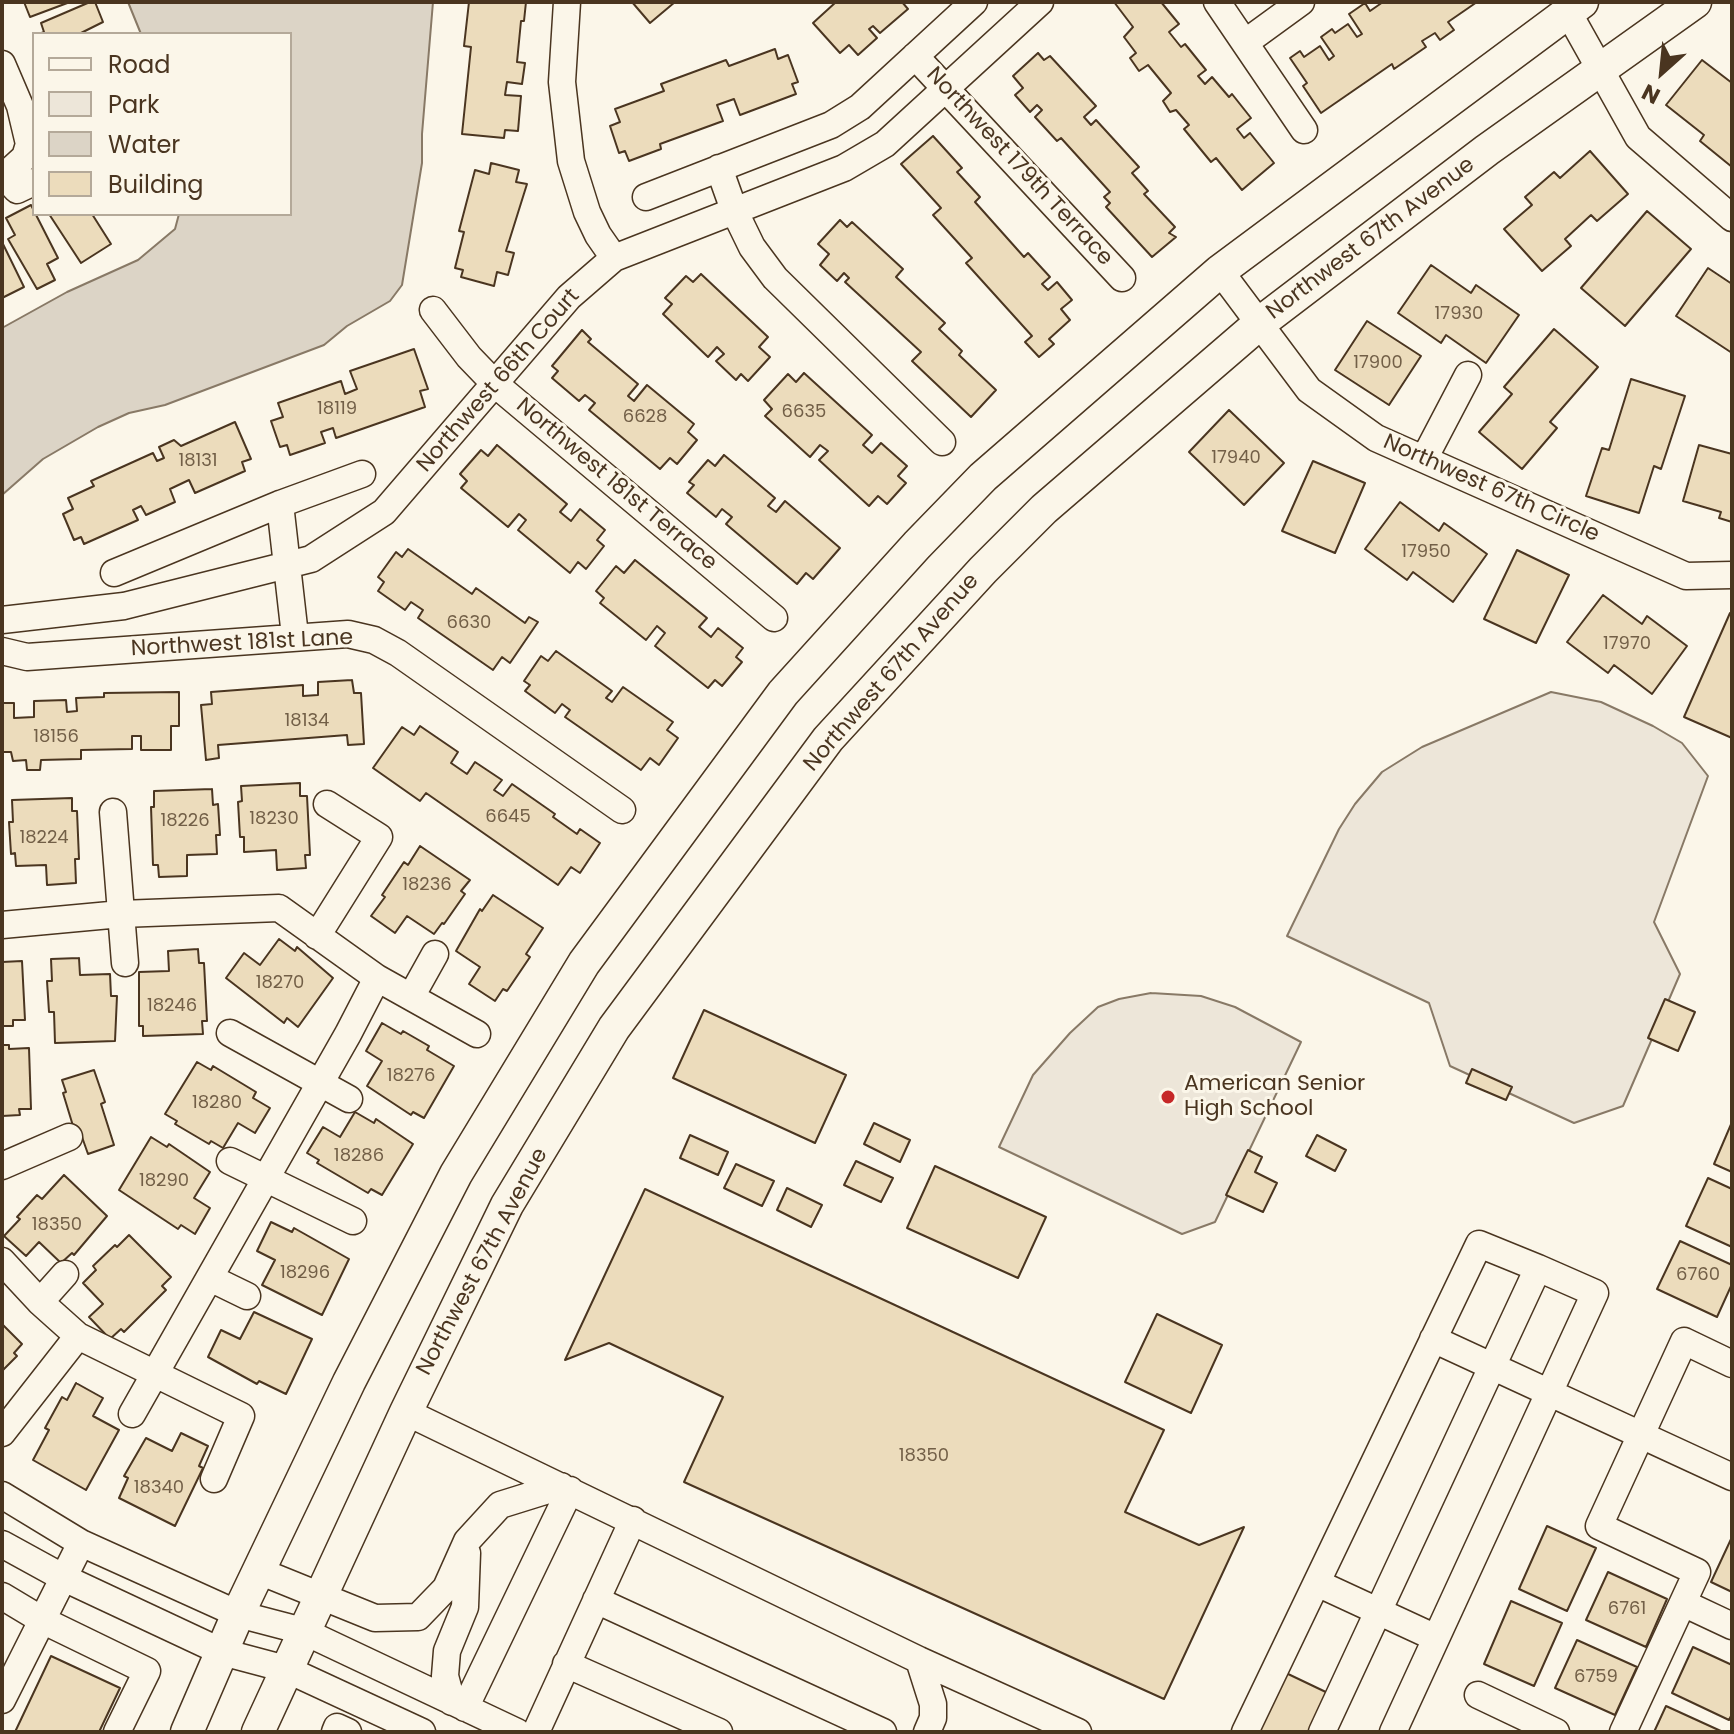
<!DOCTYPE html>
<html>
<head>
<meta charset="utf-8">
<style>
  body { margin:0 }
  #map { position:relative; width:1734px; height:1734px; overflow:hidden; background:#fbf6e9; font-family:Poppins,sans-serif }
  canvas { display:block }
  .frame { position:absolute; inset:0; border:4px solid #4a3520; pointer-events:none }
  .legend { position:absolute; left:32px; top:32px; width:260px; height:184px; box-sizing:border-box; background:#fbf6e9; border:2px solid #b4a999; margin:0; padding:10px 14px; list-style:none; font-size:24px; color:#4a3520 }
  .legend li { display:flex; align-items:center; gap:16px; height:40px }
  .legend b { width:40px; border:2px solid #b4a999 }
  .north { position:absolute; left:1622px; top:32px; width:80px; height:80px; -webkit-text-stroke:6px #fbf6e9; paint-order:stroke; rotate:207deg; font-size:22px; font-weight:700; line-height:32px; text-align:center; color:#4a3520 }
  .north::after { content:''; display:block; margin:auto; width:28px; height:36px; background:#4a3520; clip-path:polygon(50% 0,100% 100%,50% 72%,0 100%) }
</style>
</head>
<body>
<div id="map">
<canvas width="1734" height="1734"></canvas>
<div class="frame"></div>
<ul class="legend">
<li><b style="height:10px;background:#fbf6e9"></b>Road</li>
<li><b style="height:22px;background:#ede6d9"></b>Park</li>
<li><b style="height:22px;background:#dcd4c6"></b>Water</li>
<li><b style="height:22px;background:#ecdcbc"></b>Building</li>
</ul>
<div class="north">N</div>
</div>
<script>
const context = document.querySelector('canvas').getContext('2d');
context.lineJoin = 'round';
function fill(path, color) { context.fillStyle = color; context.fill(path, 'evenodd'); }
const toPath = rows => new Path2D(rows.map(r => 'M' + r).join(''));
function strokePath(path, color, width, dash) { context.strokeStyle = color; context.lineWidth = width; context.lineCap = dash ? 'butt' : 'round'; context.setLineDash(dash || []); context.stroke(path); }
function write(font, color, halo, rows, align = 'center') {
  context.font = font + ' Poppins,sans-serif'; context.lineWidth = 6; context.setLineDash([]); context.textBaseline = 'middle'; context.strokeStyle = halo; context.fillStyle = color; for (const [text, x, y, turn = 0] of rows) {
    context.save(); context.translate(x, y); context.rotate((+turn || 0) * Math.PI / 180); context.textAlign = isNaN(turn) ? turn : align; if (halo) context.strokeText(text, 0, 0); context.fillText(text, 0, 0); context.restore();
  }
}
const green = toPath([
  [1551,692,1601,702,1653,726,1682,743,1708,776,1654,922,1680,974,1623,1106,1574,1123,1450,1066,1429,1003,1287,936,1339,829,1355,804,1382,772,1422,747,1551,692],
  [1151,993,1201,996,1235,1007,1301,1042,1215,1222,1182,1234,999,1147,1033,1075,1070,1033,1098,1007,1119,999,1151,993]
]);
const water = toPath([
  [128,2,433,2,422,134,422,163,402,285,390,301,347,326,324,345,165,405,129,413,98,427,43,459,2,495,2,328,67,292,138,260,175,229,179,214,290,214,290,34,141,34,128,2]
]);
const building = toPath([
  [24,2,70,2,30,17,24,2],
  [90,2,95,2,103,22,79,34,39,34,44,32,41,23,90,2],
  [469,2,526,2,524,21,521,21,517,62,525,63,522,84,507,82,505,95,521,96,518,131,505,130,504,138,462,134,471,47,464,46,469,2],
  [632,2,675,2,650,23,632,2],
  [836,2,902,2,908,9,880,33,873,26,869,29,877,38,858,55,849,45,840,53,813,23,836,2],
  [1114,2,1161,2,1179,24,1169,32,1181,47,1185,44,1206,70,1198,76,1205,84,1212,77,1229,97,1232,94,1251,118,1237,129,1244,138,1250,133,1274,163,1242,190,1216,158,1211,162,1184,129,1189,125,1176,110,1170,112,1163,101,1171,93,1148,65,1139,71,1130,58,1136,53,1124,37,1133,27,1114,2],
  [1383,2,1477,2,1448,22,1454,30,1440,40,1435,33,1422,41,1426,47,1394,69,1392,64,1321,113,1303,86,1307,83,1290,58,1300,51,1304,57,1320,46,1329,60,1334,56,1321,37,1332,29,1335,33,1348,24,1357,37,1362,34,1349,14,1365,3,1370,11,1383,2],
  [775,49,778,59,788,55,798,82,792,84,796,94,740,115,734,99,717,105,723,121,660,144,661,149,629,161,625,151,619,153,610,126,620,122,615,109,664,91,661,84,726,60,729,66,775,49],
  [1038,53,1044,60,1050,56,1096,106,1084,117,1091,125,1096,120,1139,167,1132,173,1148,191,1144,194,1175,227,1169,233,1176,237,1152,257,1106,207,1110,203,1104,197,1110,192,1061,138,1057,141,1035,117,1042,110,1037,105,1030,112,1015,95,1023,88,1013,76,1038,53],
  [1702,60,1732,83,1732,167,1700,141,1704,135,1666,105,1702,60],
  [933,136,962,168,957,172,980,197,975,202,1024,257,1028,253,1050,277,1042,284,1048,290,1057,282,1072,300,1061,309,1070,320,1049,339,1054,344,1039,357,1025,342,1032,336,966,263,972,258,933,215,941,208,901,164,933,136],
  [1590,151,1628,194,1597,221,1591,215,1565,239,1571,246,1542,271,1504,229,1532,205,1525,197,1554,172,1560,178,1590,151],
  [491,163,519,170,516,182,527,184,506,251,514,253,508,275,497,272,494,286,461,277,463,270,455,268,464,232,459,231,475,170,489,174,491,163],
  [31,205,58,258,47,264,55,280,37,289,8,239,15,235,6,218,31,205],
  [1647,211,1691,249,1625,326,1581,288,1647,211],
  [49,214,92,214,111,244,81,263,49,214],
  [840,220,847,227,852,222,903,269,896,277,945,323,939,329,962,351,959,355,996,390,971,417,912,361,921,352,845,282,849,278,844,273,837,281,820,265,829,254,818,244,840,220],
  [2,242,24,287,2,298,2,242],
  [1431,265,1471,293,1476,285,1519,315,1486,363,1446,335,1441,343,1398,313,1431,265],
  [1708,268,1732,284,1732,353,1676,316,1708,268],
  [701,274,768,337,759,347,770,357,748,381,741,374,736,380,716,361,724,354,717,347,708,357,663,314,672,304,665,298,686,276,693,282,701,274],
  [1367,321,1421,356,1389,405,1335,370,1367,321],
  [1554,329,1598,367,1550,422,1557,428,1522,469,1479,432,1512,394,1504,387,1554,329],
  [582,330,591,339,588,342,638,384,628,396,634,401,647,385,694,424,688,432,697,440,677,464,670,458,660,469,589,410,595,403,585,395,579,401,552,378,558,371,552,366,582,330],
  [414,349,428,389,420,391,425,407,336,438,333,428,321,432,325,443,290,455,287,445,280,447,271,421,283,417,278,403,341,381,345,394,357,389,350,371,414,349],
  [804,373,872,435,863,445,872,453,881,443,907,466,898,476,906,483,887,504,878,496,869,506,819,460,828,451,820,445,810,457,765,416,772,409,764,400,788,374,796,382,804,373],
  [1631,379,1685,396,1661,469,1654,466,1639,513,1586,496,1602,448,1609,450,1631,379],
  [1229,410,1284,463,1244,505,1189,452,1229,410],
  [235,422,251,459,242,462,245,471,195,493,189,480,170,489,175,502,146,515,141,506,133,510,138,520,84,544,81,537,74,540,63,514,73,509,68,498,94,486,91,481,153,453,157,461,164,458,159,447,174,440,181,446,235,422],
  [497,445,567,504,560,512,571,521,580,509,605,530,597,540,604,546,586,569,578,562,570,573,518,530,526,520,519,514,508,527,461,488,467,481,460,474,481,450,488,456,497,445],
  [1699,445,1732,454,1732,522,1719,518,1721,512,1683,501,1699,445],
  [724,455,775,498,768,506,776,512,785,501,840,548,813,579,806,573,797,584,726,524,732,517,722,509,716,517,687,493,694,485,689,482,708,460,715,466,724,455],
  [1313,461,1365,483,1335,553,1282,531,1313,461],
  [1400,502,1439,531,1444,523,1487,554,1453,602,1413,572,1407,580,1365,549,1400,502],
  [408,549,472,594,476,588,525,623,529,617,538,622,510,663,502,657,493,670,418,618,423,610,411,602,405,610,378,591,384,582,378,577,396,552,402,557,408,549],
  [1517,550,1569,575,1536,643,1484,619,1517,550],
  [635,560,707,618,699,627,711,637,718,628,743,648,736,657,742,662,722,686,715,680,708,688,655,646,665,633,657,626,646,640,600,603,604,598,596,591,616,566,624,573,635,560],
  [1603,595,1642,624,1647,616,1687,646,1652,694,1614,665,1608,673,1567,642,1603,595],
  [1730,613,1732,614,1732,738,1684,717,1730,613],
  [556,651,612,691,606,698,612,702,623,687,673,722,667,730,678,738,659,765,650,758,641,770,565,717,570,710,562,704,555,713,525,691,530,685,524,681,541,656,548,661,556,651],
  [352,680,354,693,361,693,364,744,348,745,347,735,218,745,219,758,206,760,201,705,212,704,211,692,303,685,303,696,318,695,318,682,352,680],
  [179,692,179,726,171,726,171,750,141,750,141,736,132,736,132,749,81,750,81,759,41,760,40,770,27,770,26,760,13,761,11,752,2,752,2,703,14,703,14,718,34,717,34,701,66,700,67,712,77,711,76,698,104,697,104,693,179,692],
  [420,726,458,752,451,763,467,774,475,762,502,780,494,790,503,796,512,784,555,814,553,817,577,834,580,829,600,843,580,873,571,867,558,885,426,793,420,801,373,768,402,727,414,735,420,726],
  [300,783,300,796,307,796,310,855,305,855,306,868,277,870,276,850,244,852,244,837,240,837,238,802,242,801,241,786,300,783],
  [212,789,213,805,218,804,220,835,216,835,217,854,187,855,187,876,159,877,158,865,153,865,151,807,154,807,154,791,212,789],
  [72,798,72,811,77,811,79,859,75,859,76,883,47,885,46,865,16,866,15,853,11,854,9,822,13,822,12,800,72,798],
  [420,846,470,880,461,891,465,894,444,924,442,923,434,934,407,916,395,933,371,916,385,897,382,895,404,862,408,865,420,846],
  [493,895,543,928,526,954,530,957,507,991,503,989,495,1001,469,984,480,967,456,951,480,909,482,911,493,895],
  [279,939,295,951,297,947,333,978,298,1027,287,1018,284,1023,226,978,244,953,260,965,279,939],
  [198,949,199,963,204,963,207,1021,202,1021,203,1034,143,1036,143,1026,139,1026,139,972,169,971,168,951,198,949],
  [79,958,80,975,110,974,111,996,117,996,115,1041,55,1043,54,1012,49,1012,47,981,52,981,51,959,79,958],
  [22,961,25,1020,13,1020,13,1026,2,1026,2,962,22,961],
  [1665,999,1695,1012,1678,1051,1648,1038,1665,999],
  [704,1010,846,1075,815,1143,673,1078,704,1010],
  [382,1023,401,1034,403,1031,429,1046,427,1050,454,1066,424,1118,413,1112,411,1115,367,1086,382,1061,366,1051,382,1023],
  [2,1045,9,1045,9,1049,29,1048,31,1109,19,1109,20,1115,2,1116,2,1045],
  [197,1062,211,1070,213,1066,256,1092,253,1098,270,1108,255,1133,238,1123,223,1148,211,1141,209,1144,175,1124,177,1121,165,1114,197,1062],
  [1472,1069,1512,1087,1506,1100,1466,1083,1472,1069],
  [94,1070,105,1102,101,1104,114,1145,88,1154,82,1137,77,1139,63,1093,66,1092,62,1080,94,1070],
  [355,1112,374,1123,376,1119,413,1144,382,1195,371,1189,368,1193,317,1163,319,1160,307,1153,323,1127,340,1137,355,1112],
  [1732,1122,1732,1172,1714,1164,1732,1122],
  [874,1123,910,1140,900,1162,864,1144,874,1123],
  [690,1135,728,1152,718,1175,680,1158,690,1135],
  [1317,1135,1346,1150,1335,1171,1306,1156,1317,1135],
  [151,1137,167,1147,169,1144,210,1172,194,1198,210,1208,195,1234,181,1225,178,1229,119,1190,151,1137],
  [1248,1150,1262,1157,1255,1172,1277,1183,1263,1212,1226,1195,1248,1150],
  [856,1161,893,1178,881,1202,844,1185,856,1161],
  [736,1164,774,1181,762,1206,724,1188,736,1164],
  [935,1166,1046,1217,1018,1278,907,1228,935,1166],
  [64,1175,107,1216,74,1255,72,1253,61,1263,39,1242,26,1256,4,1236,20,1219,17,1217,37,1195,42,1199,64,1175],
  [1708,1178,1732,1189,1732,1247,1686,1226,1708,1178],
  [787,1188,822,1205,811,1227,777,1210,787,1188],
  [645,1189,1164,1430,1125,1512,1199,1545,1244,1527,1164,1699,684,1482,723,1397,609,1343,565,1360,645,1189],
  [271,1222,292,1232,294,1228,349,1259,322,1315,262,1285,275,1260,257,1251,271,1222],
  [129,1235,171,1277,162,1286,166,1290,124,1332,121,1329,110,1339,89,1317,103,1304,83,1283,96,1270,93,1266,115,1245,117,1247,129,1235],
  [1680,1241,1732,1265,1732,1284,1717,1317,1657,1289,1680,1241],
  [254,1312,312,1339,286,1394,259,1381,257,1384,208,1357,221,1330,240,1339,254,1312],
  [1157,1314,1222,1345,1191,1413,1125,1382,1157,1314],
  [2,1324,22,1344,14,1353,17,1356,2,1371,2,1324],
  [76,1383,103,1398,93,1416,119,1430,86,1490,33,1460,49,1430,45,1428,62,1397,67,1400,76,1383],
  [181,1433,208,1446,199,1466,203,1468,175,1526,119,1498,128,1478,124,1476,146,1438,172,1451,181,1433],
  [1547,1526,1596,1548,1567,1611,1519,1589,1547,1526],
  [1732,1537,1732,1592,1711,1582,1732,1537],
  [1608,1572,1667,1599,1646,1647,1586,1620,1608,1572],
  [1511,1601,1562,1623,1534,1686,1484,1664,1511,1601],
  [1577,1640,1637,1667,1615,1715,1555,1688,1577,1640],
  [1693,1647,1732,1665,1732,1714,1729,1720,1672,1693,1693,1647],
  [51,1656,120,1688,99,1732,15,1732,51,1656],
  [1286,1673,1330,1694,1312,1732,1259,1732,1286,1673],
  [1666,1706,1723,1732,1654,1732,1666,1706]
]);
const minor = toPath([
  [567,2,562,82,571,161,587,212,598,235,614,258],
  [1217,2,1304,130],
  [1568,12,1638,137,1732,218],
  [1246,42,1301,2],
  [915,56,1122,278],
  [2,64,20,106,29,144,25,157,2,178],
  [719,168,734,210,752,247,775,278,942,442],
  [5,177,17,190,34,182],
  [646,197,831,125,860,107,974,2],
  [1220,271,1309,390,1376,438,1686,576,1732,575],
  [433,310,469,357,495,384,774,618],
  [1424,459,1468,375],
  [280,504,295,636],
  [114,573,280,504,362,474],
  [2,620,124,606,311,559,384,512,569,297,614,258,844,168,885,144,1040,2],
  [2,651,27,657,348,634,374,640,398,653,622,810],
  [113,812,125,963],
  [2,925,121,914,279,908,377,978,348,1034,132,1414],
  [317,936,379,837,327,804],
  [377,978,477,1034],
  [411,997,435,954],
  [230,1033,349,1099],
  [230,1161,353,1221],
  [2,1166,69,1137],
  [2,1261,40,1302,78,1336,241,1416,214,1479],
  [210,1278,247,1296],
  [40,1302,65,1274],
  [1433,1339,1732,1477],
  [406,1412,919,1660,1078,1732],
  [2,1433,78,1336],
  [2,1495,81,1543,238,1614,303,1631,517,1732],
  [2,1544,64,1578,222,1652,286,1669,422,1732],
  [259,1571,375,1618,418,1617,446,1588,467,1541,500,1505,561,1486],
  [1317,1583,1436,1638],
  [2,1596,42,1620,147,1671,117,1732],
  [596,1600,883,1732],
  [1683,1603,1732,1626],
  [919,1660,933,1704,933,1718,927,1732],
  [566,1664,719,1732],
  [1478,1695,1556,1732],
  [2,1700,81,1543],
  [452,1702,445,1676,447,1651,465,1607,467,1553],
  [465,1708,570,1490],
  [335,1732,337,1727,348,1732],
  [536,1732,633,1520],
  [1245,1732,1479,1244,1538,1268],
  [1322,1732,1538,1268,1595,1293,1393,1732],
  [1623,1732,1697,1572,1599,1526,1684,1341,1732,1364]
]);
const major = toPath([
  [187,1732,238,1614,349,1382,456,1174,584,963,783,693,917,545,983,477,1220,271,1582,2],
  [258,1732,406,1412,507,1205,614,1028,828,739,983,570,1044,509,1260,323,1487,150,1695,2]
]);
const markers = [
  [1168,1097,8,"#c62828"]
];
const numberNames = [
  ["17930",1459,314],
  ["17900",1378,363],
  ["18119",337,409],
  ["6635",804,412],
  ["6628",645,417],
  ["17940",1236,458],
  ["18131",198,461],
  ["17950",1426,552],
  ["6630",469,623],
  ["17970",1627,644],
  ["18134",307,721],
  ["18156",56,737],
  ["6645",508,817],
  ["18230",274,819],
  ["18226",185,821],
  ["18224",44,838],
  ["18236",427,885],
  ["18270",280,983],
  ["18246",172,1006],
  ["18276",411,1076],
  ["18280",217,1103],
  ["18286",359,1156],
  ["18290",164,1181],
  ["18350",57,1225],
  ["18296",305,1273],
  ["6760",1698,1275],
  ["18350",924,1456],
  ["18340",159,1488],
  ["6761",1627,1609],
  ["6759",1596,1677]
];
const streetNames = [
  ["Northwest 179th Terrace",1019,167,47],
  ["Northwest 67th Avenue",1371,239,-37],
  ["Northwest 66th Court",499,381,-49],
  ["Northwest 181st Terrace",616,485,40],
  ["Northwest 67th Circle",1491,489,24],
  ["Northwest 181st Lane",242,644,-3],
  ["Northwest 67th Avenue",892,673,-49],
  ["Northwest 67th Avenue",483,1262,-62]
];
const poiNames = [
  ["American Senior",1184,1084],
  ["High School",1184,1109]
];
fill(green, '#ede6d9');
strokePath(green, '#887966', 2);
fill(water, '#dcd4c6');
strokePath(water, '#887966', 2);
fill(building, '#ecdcbc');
strokePath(building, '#4a3520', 2);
strokePath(minor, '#4a3520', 29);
strokePath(major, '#4a3520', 35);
strokePath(minor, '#fbf6e9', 26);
strokePath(major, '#fbf6e9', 32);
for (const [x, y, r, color] of markers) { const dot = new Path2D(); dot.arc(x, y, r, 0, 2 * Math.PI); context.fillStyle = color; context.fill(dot); strokePath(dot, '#fbf6e9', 3); }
write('18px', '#725f47', null, numberNames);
write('22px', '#4a3520', '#fbf6e9', streetNames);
write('22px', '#4a3520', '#fbf6e9', poiNames, 'left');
</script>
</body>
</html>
